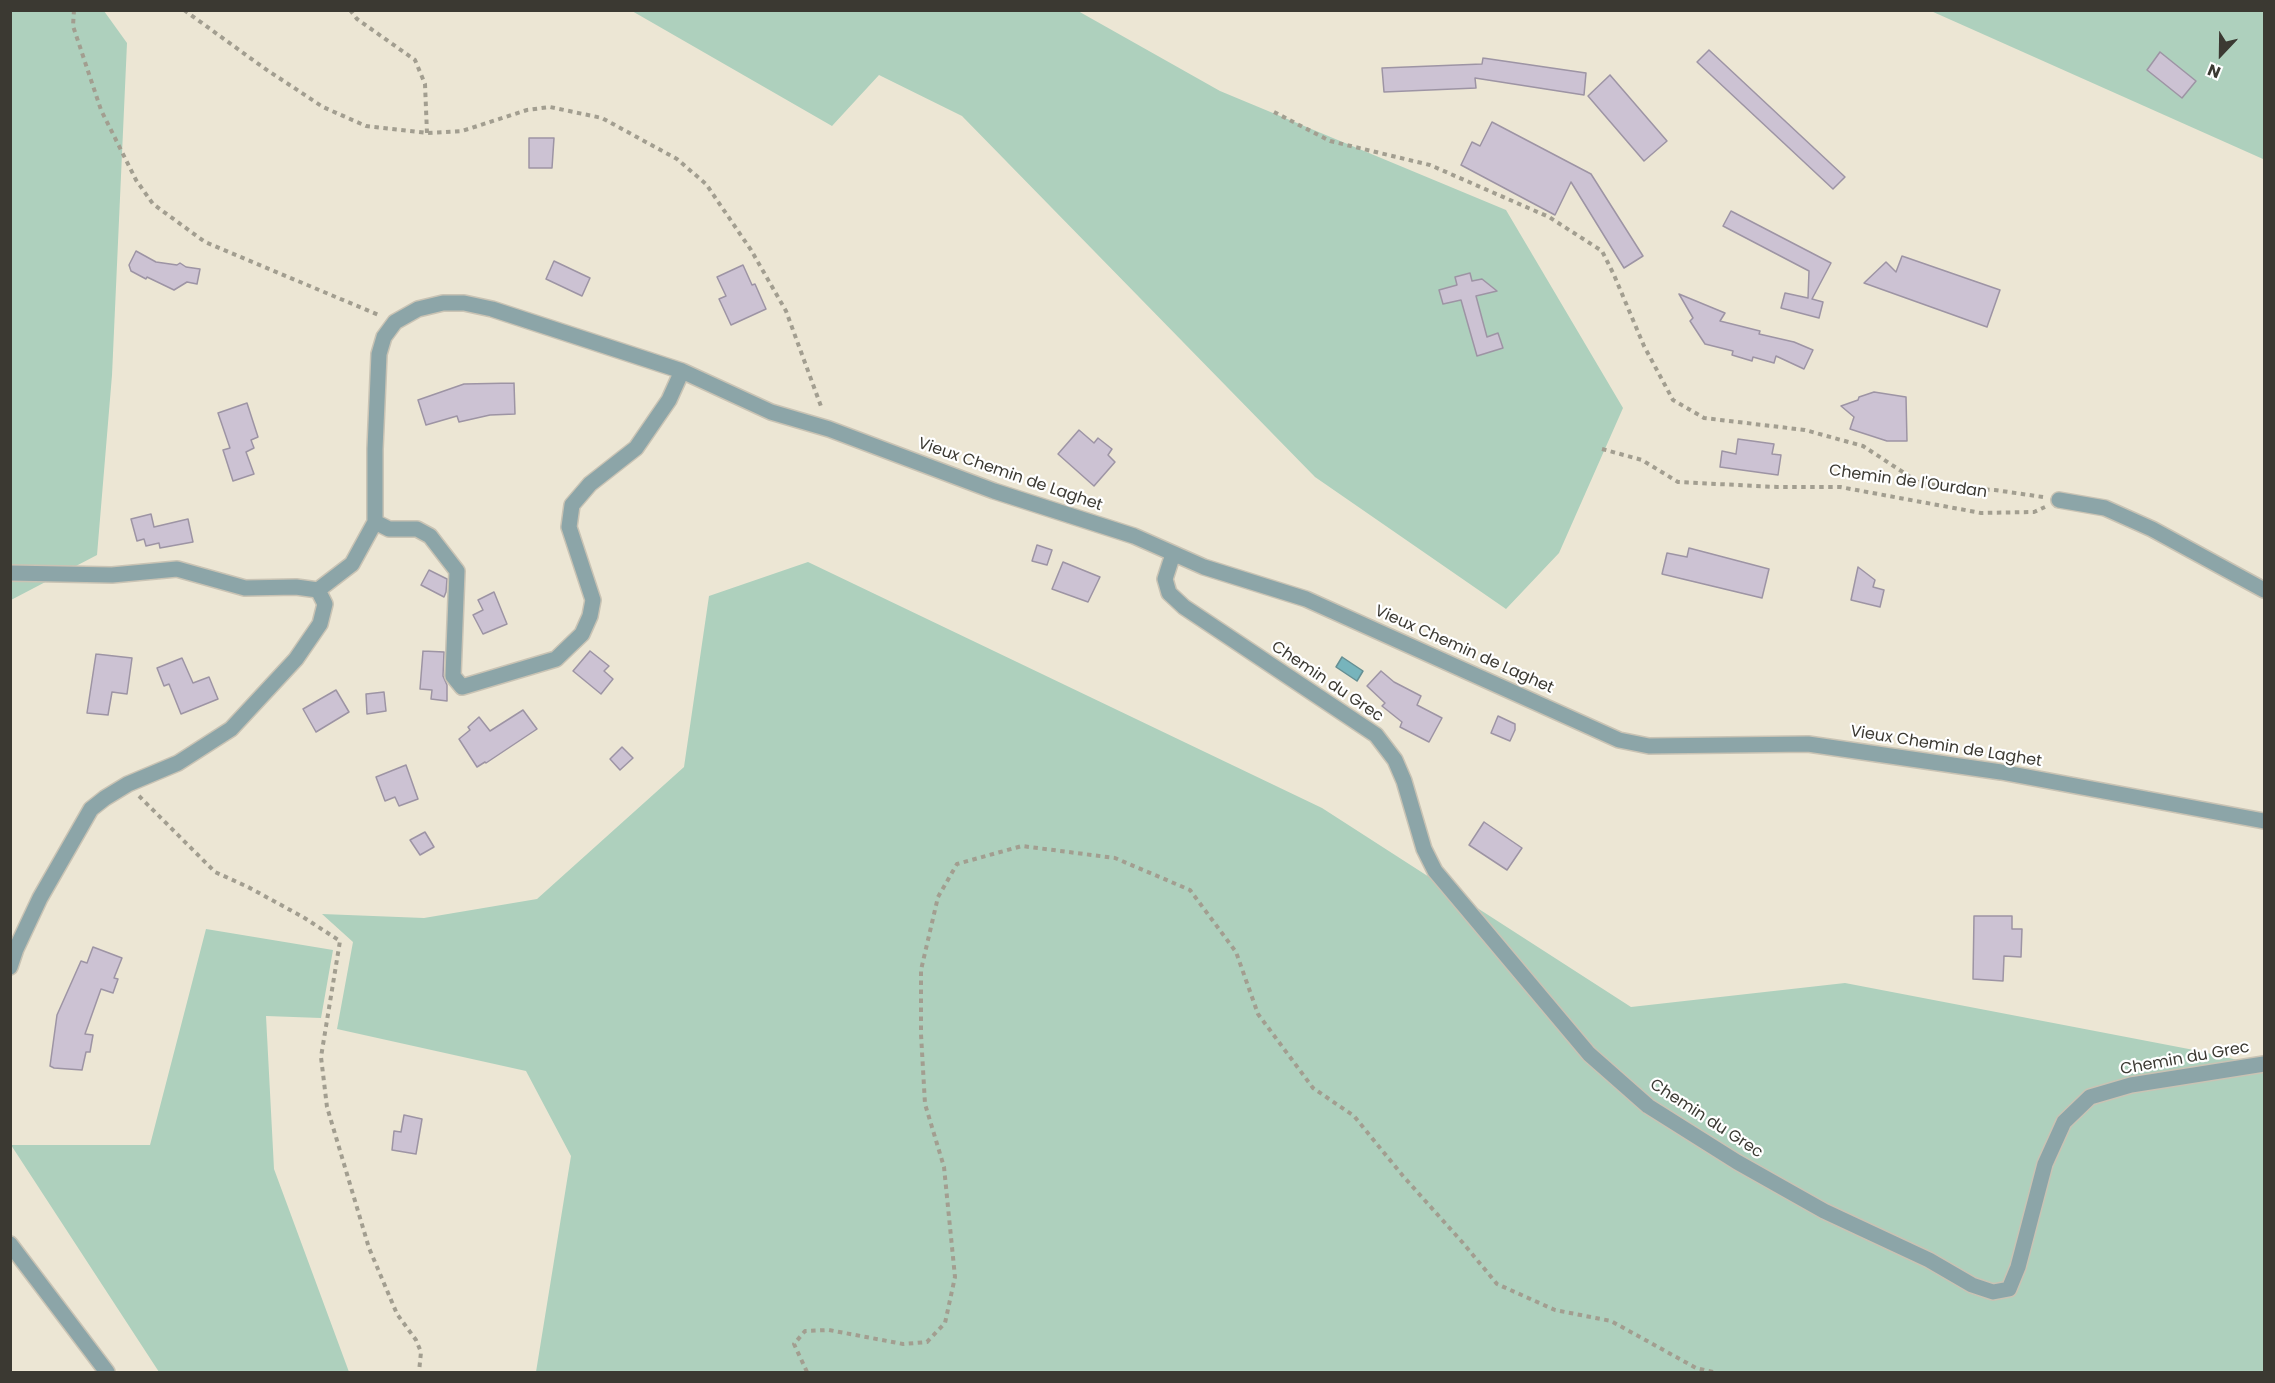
<!DOCTYPE html>
<html>
<head>
<meta charset="utf-8">
<style>
  body { margin:0 }
  #map { position:relative; width:2275px; height:1383px; overflow:hidden; background:#ece6d4; font-family:Poppins,sans-serif }
  canvas { display:block }
  .frame { position:absolute; inset:0; border:12px solid #3b3932; pointer-events:none }
  .north { position:absolute; left:2191px; top:24px; width:60px; height:60px; -webkit-text-stroke:4px #fff; paint-order:stroke; rotate:202deg; font-size:16px; font-weight:700; line-height:24px; text-align:center; color:#3b3932 }
  .north::after { content:''; display:block; margin:auto; width:21px; height:27px; background:#3b3932; clip-path:polygon(50% 0,100% 100%,50% 72%,0 100%) }
</style>
</head>
<body>
<div id="map">
<canvas width="2275" height="1383"></canvas>
<div class="frame"></div>
<div class="north">N</div>
</div>
<script>
const context = document.querySelector('canvas').getContext('2d');
context.lineJoin = 'round';
function fill(path, color) { context.fillStyle = color; context.fill(path, 'evenodd'); }
const toPath = rows => new Path2D(rows.map(r => 'M' + r).join(''));
function strokePath(path, color, width, dash) { context.strokeStyle = color; context.lineWidth = width; context.lineCap = dash ? 'butt' : 'round'; context.setLineDash(dash || []); context.stroke(path); }
function write(font, color, halo, rows, align = 'center') {
  context.font = font + ' Poppins,sans-serif'; context.lineWidth = 4.5; context.setLineDash([]); context.textBaseline = 'middle'; context.strokeStyle = halo; context.fillStyle = color; for (const [text, x, y, turn = 0] of rows) {
    context.save(); context.translate(x, y); context.rotate((+turn || 0) * Math.PI / 180); context.textAlign = isNaN(turn) ? turn : align; if (halo) context.strokeText(text, 0, 0); context.fillText(text, 0, 0); context.restore();
  }
}
const green = toPath([
  [11,11,104,11,127,43,112,375,97,555,11,600],
  [632,11,1078,11,1220,91,1506,210,1623,408,1559,553,1506,609,1315,477,962,116,879,75,832,126],
  [1931,11,2264,11,2264,159,2263,159],
  [808,562,1322,808,1631,1007,1845,983,2194,1050,2264,1066,2264,1372,536,1372,571,1156,526,1071,337,1029,353,942,322,914,424,918,537,899,684,767,709,596],
  [206,929,333,950,321,1018,266,1016,274,1169,349,1372,159,1372,11,1145,150,1145]
]);
const water = toPath([
  [1342,657,1363,671,1357,681,1336,667,1342,657]
]);
const building = toPath([
  [1709,50,1845,177,1833,189,1697,62,1709,50],
  [2160,52,2196,81,2182,98,2147,70,2160,52],
  [1483,58,1586,73,1584,95,1475,78,1476,88,1384,92,1382,68,1482,64,1483,58],
  [1610,75,1667,141,1644,161,1588,96,1610,75],
  [1492,122,1591,174,1643,256,1624,268,1571,182,1555,215,1461,165,1472,142,1480,146,1492,122],
  [529,138,554,138,552,168,529,168,529,138],
  [1731,211,1831,263,1812,299,1823,302,1819,318,1781,308,1785,293,1808,298,1809,271,1723,226,1731,211],
  [136,251,156,262,177,265,180,263,186,267,200,269,197,284,187,282,174,290,147,277,146,279,131,271,129,265,136,251],
  [1902,256,2000,290,1987,327,1864,283,1886,262,1896,272,1902,256],
  [554,261,590,278,582,296,546,279,554,261],
  [743,265,752,285,755,284,766,309,731,325,719,299,726,296,717,277,743,265],
  [1470,273,1472,281,1482,279,1497,291,1476,296,1487,337,1498,333,1503,348,1477,356,1461,300,1443,304,1439,290,1457,285,1455,277,1470,273],
  [1679,294,1725,313,1720,321,1760,331,1759,334,1794,342,1813,350,1804,369,1776,356,1774,363,1753,357,1752,361,1732,355,1733,351,1705,344,1690,321,1693,318,1679,294],
  [514,383,515,414,490,415,459,422,457,416,426,425,418,400,464,384,514,383],
  [1874,392,1906,397,1907,441,1887,441,1850,429,1854,417,1841,406,1858,400,1859,397,1874,392],
  [247,403,258,437,251,440,254,448,246,452,254,474,233,481,223,450,230,448,218,413,247,403],
  [1079,430,1094,443,1098,438,1112,449,1108,455,1115,462,1094,486,1058,454,1079,430],
  [1738,439,1774,444,1772,454,1781,455,1778,475,1720,467,1722,451,1736,454,1738,439],
  [151,514,154,527,188,519,193,542,160,548,159,543,146,546,144,539,137,541,131,519,151,514],
  [1037,545,1052,550,1047,565,1032,561,1037,545],
  [1689,548,1769,569,1762,598,1662,574,1667,553,1687,557,1689,548],
  [1063,562,1100,577,1088,602,1052,589,1063,562],
  [1858,567,1875,580,1873,587,1884,590,1880,607,1851,600,1858,567],
  [429,570,447,579,446,592,444,597,421,585,429,570],
  [494,592,507,624,483,634,473,615,483,610,478,600,494,592],
  [423,651,444,652,443,676,447,685,447,701,431,699,432,690,420,689,423,651],
  [590,651,609,666,604,671,613,679,601,694,573,671,590,651],
  [96,654,132,658,127,694,112,692,108,715,87,713,96,654],
  [182,658,193,683,209,677,218,699,181,714,169,684,164,686,157,668,182,658],
  [1381,671,1394,682,1421,696,1417,705,1442,718,1429,742,1400,727,1402,722,1382,706,1385,703,1367,686,1381,671],
  [336,690,349,712,316,732,303,709,336,690],
  [384,692,386,711,367,714,366,694,384,692],
  [523,710,537,729,486,763,485,762,477,767,459,739,470,730,468,727,479,717,490,731,523,710],
  [1498,716,1515,724,1515,730,1510,741,1491,733,1498,716],
  [622,747,633,758,620,770,610,759,622,747],
  [406,765,418,799,399,806,395,797,385,801,376,777,406,765],
  [1484,822,1522,848,1507,870,1469,845,1484,822],
  [425,832,434,847,420,855,410,840,425,832],
  [1974,916,2012,916,2012,929,2022,929,2021,957,2004,956,2003,981,1973,979,1974,916],
  [93,947,122,958,114,978,118,979,113,993,101,989,85,1034,93,1035,90,1052,86,1052,82,1070,54,1068,50,1066,57,1015,81,961,87,963,93,947],
  [404,1115,422,1119,416,1154,392,1150,394,1131,401,1132,404,1115]
]);
const path = toPath([
  [74,10,73,26,101,110,136,180,153,204,205,242,381,316],
  [184,10,264,68,323,107,366,126,427,133,462,131,527,110,550,107,602,118,677,159,706,184,751,250,786,311,822,409],
  [350,10,357,19,415,60,425,84,427,133],
  [1274,112,1330,141,1430,165,1549,217,1602,251,1614,275,1644,346,1673,400,1704,418,1805,430,1863,446,1918,482,1944,487,1995,490,2043,497],
  [1602,449,1642,460,1678,482,1777,487,1840,487,1981,513,2034,512,2045,507],
  [139,796,215,872,248,887,303,917,340,941,321,1057,327,1107,369,1248,397,1314,416,1340,421,1352,419,1372],
  [807,1372,794,1344,805,1331,829,1330,903,1344,927,1342,945,1323,955,1277,944,1167,925,1104,921,1034,921,970,938,897,957,864,1022,846,1115,858,1190,890,1236,952,1258,1014,1313,1088,1354,1116,1403,1176,1463,1243,1497,1284,1555,1310,1611,1321,1696,1368,1713,1372]
]);
const minor = toPath([
  [2059,500,2105,508,2152,529,2264,590],
  [375,522,375,449,379,354,384,337,395,322,418,309,443,303,464,303,492,309,682,371,771,412,829,429,994,491,1134,536,1204,567,1306,599,1619,740,1649,746,1808,744,2001,772,2264,821],
  [375,522,389,529,417,529,430,536,457,571,453,676,462,687,556,659,582,634,590,616,593,600,569,527,572,505,590,484,636,448,669,400,682,371],
  [1173,554,1165,579,1169,593,1184,607,1376,735,1395,760,1404,781,1424,849,1435,871,1589,1054,1648,1106,1737,1162,1824,1211,1929,1260,1972,1285,1993,1292,2009,1289,2018,1267,2045,1164,2064,1122,2090,1097,2131,1085,2264,1064],
  [10,573,112,575,177,569,245,588,296,587,318,590],
  [318,590,352,564,375,522],
  [10,967,16,949,40,898,91,809,105,798,128,784,178,763,231,729,296,659,320,624,325,604,318,590],
  [10,1244,107,1372]
]);
const streetNames = [
  ["Vieux Chemin de Laghet",1010,475,19],
  ["Chemin de l'Ourdan",1908,482,8],
  ["Vieux Chemin de Laghet",1464,650,24],
  ["Chemin du Grec",1327,682,34],
  ["Vieux Chemin de Laghet",1946,747,9],
  ["Chemin du Grec",2185,1059,-10],
  ["Chemin du Grec",1706,1119,33]
];
fill(green, '#aed0bd');
fill(water, '#77b4bc');
strokePath(water, '#658f93', 1.5);
fill(building, '#ccc2d3');
strokePath(building, '#9d94a4', 1.5);
strokePath(minor, '#c9c3b4', 18);
strokePath(path, '#a29e90', 4, [4.5, 4.5]);
strokePath(minor, '#8ca5a8', 15);
write('16px', '#3b3932', '#fff', streetNames);
</script>
</body>
</html>
